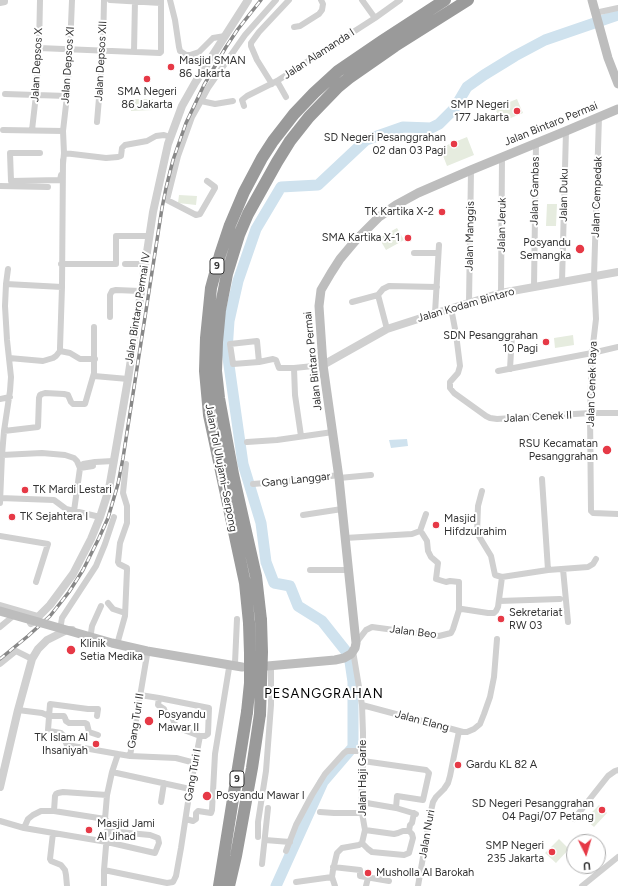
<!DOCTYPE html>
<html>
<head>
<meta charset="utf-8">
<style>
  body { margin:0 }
  #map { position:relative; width:618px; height:886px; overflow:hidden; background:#fff; font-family:Figtree,sans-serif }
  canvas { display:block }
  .north { position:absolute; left:566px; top:834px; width:40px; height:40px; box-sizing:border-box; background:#fff; border:1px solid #adadad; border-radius:50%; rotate:175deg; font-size:11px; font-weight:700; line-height:16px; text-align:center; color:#333 }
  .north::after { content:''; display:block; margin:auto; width:14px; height:18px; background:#e63946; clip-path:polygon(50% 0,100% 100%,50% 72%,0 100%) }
</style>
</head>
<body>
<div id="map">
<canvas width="618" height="886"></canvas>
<div class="north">U</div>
</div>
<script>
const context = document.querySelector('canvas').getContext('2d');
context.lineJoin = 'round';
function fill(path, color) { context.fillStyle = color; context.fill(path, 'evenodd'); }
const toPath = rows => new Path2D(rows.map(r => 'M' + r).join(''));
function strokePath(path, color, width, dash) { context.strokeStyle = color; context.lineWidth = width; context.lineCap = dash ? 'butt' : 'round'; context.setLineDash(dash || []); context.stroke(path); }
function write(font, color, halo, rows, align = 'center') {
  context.font = font + ' Figtree,sans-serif'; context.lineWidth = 4; context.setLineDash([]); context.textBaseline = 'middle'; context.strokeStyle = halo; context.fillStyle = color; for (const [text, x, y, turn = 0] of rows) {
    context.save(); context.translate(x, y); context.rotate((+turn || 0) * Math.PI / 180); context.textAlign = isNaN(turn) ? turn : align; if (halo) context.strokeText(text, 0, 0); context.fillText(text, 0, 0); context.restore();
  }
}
const green = toPath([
  [131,99,153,99,153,110,131,111],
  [517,99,523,113,501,122,495,108],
  [467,137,474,155,447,166,440,148],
  [179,195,197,196,196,205,178,203],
  [547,204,557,204,556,226,546,226],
  [397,228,404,240,386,250,379,238],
  [573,335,574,345,555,348,554,338],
  [599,805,607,813,594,827,585,819],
  [559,839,569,849,556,863,545,853]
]);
const water = toPath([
  [407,439,408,446,391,448,389,440]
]);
const river = toPath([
  [276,886,323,782,353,747,353,682,349,655,322,621,298,606,290,586,274,583,266,562,261,523,243,464,227,351,229,321,238,281,256,229,281,187,318,185,366,140,403,127,431,128,439,124,454,109,467,87,484,75,515,56,545,40,618,15]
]);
const minor = toPath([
  [110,0,161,3],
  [170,0,175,20,179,47,180,51,186,55,190,55,199,52,213,38,225,36],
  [362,0,375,18],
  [0,3,5,2,5,0],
  [595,13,618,8],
  [294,27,300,26,319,14,322,10,323,4,321,0],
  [39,48,160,53,161,52,161,0],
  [134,52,135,0],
  [277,81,286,97],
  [272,84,257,60,251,46,251,43,259,32,289,0],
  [5,94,67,96],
  [201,101,215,104,233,101],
  [244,106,242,100,247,96,277,81,375,18,400,0],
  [599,117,594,276,596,319,592,353,590,413,591,511,593,513,618,514],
  [97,122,103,50,104,0],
  [3,130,63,131],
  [32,130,36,95,39,48,40,0],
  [40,153,10,153,11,181,60,180,61,175],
  [64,153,106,158,118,157,121,156,122,148,125,145,147,141,156,136,164,135,170,137],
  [63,164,64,153,63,131,67,96,70,49,72,0],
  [207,181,215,187,215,188,200,214,196,215,167,200,178,156,192,117,201,101,208,88,245,35,276,0],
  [0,186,48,187],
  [414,253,438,253],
  [61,264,116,264,116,236,149,236],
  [125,264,144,264],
  [562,282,566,131],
  [6,284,8,269],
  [534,287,536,143],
  [501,293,502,157],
  [352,302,378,295],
  [469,303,471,170],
  [451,308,456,334,460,366,458,373,450,382,450,388,454,393,486,416,490,418,497,419,590,413,618,413],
  [435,313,439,245],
  [110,317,110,295,112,291,116,290,140,291],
  [387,329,378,295,383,289,389,286,437,287],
  [60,351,70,353,80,359,95,359],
  [9,358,43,361,53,358,56,356,60,351,60,348,62,287],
  [259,362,257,341,230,344,233,364,259,362,273,359,276,360,279,368,294,368],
  [510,369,512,334],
  [498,371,592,353,618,347],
  [94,376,128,379],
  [0,399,10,397],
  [4,431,38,427,39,398,40,395,42,394,45,393,64,394,68,395,71,402,73,404,85,404,94,373,94,327],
  [301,436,295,395,294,368,323,365],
  [247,442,277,440,333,432],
  [2,455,42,453,65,455,74,458,77,461,80,468,93,466],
  [83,464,95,462,113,461],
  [339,478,371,475],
  [542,479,548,570],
  [253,484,300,480,339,475],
  [482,491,478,506,477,533,491,556,495,575,502,577],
  [0,498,54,500,66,509,100,517],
  [0,503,2,455,4,431,10,391,11,377,7,340,5,306,6,284,62,287,63,160],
  [74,511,80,468],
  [303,515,342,509],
  [420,531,422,533,427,541,428,551,431,557,438,563,436,579,446,582,450,581,459,582,459,610],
  [0,536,48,544,36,582],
  [345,538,412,534,420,531,426,514],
  [563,569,568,622],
  [310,570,349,570],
  [499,601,560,599],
  [108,603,113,609,125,613],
  [0,627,12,617],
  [60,630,62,618,96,566,105,544,114,517],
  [91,633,92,626,101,606],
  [118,641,125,616,127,570,127,568,119,564,118,562,120,543,127,523,127,506,123,493,126,464],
  [356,643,366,630,372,627,439,636,451,633,453,629,459,610,462,609,488,613,494,613,496,611,498,607,502,577,548,570,588,567,593,564,596,559],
  [235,663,237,619],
  [0,664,16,651,32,659],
  [159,698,158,705,164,709,166,714,172,717,176,727,200,736],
  [362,705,463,732,467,732,474,729,480,724,484,714,490,697,494,677,497,639],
  [18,710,42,713,49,716,64,716,65,718,66,721,69,723,85,723,87,724,89,732,98,735],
  [97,716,98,709,88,709,50,704,48,730,49,731,61,733,64,736,66,743,67,745,118,754],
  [130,756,176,758,195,763],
  [363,761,426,770,429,773,423,800,397,796,396,808],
  [112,772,190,789],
  [161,802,164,783],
  [361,802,396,808,416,814],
  [54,811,105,819],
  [320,812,334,813,362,813],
  [186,819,193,821,196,819,196,813,198,811,211,813,212,810,215,754,229,668],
  [574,819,608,776,615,771,618,770],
  [0,821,24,828,107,842,155,853,159,843,158,838,150,835,108,831],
  [24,828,28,819,33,815,41,811,54,811,55,796,56,794,58,793,63,792,107,795],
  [409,831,410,825,412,823,414,813],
  [53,833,50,859,51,861,61,865,65,870,66,875,67,886],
  [258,837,258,822,266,771,271,705,271,666],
  [265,840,290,842],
  [362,843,368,849,372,852,404,855,409,853,413,838,412,834,409,831,403,831,398,833,394,834,365,830],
  [286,851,296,825,312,795,325,774,344,753,347,751,363,751],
  [262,864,268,808],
  [333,867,360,870,360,876,389,881],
  [104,870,167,883,173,882,176,876,181,848,190,789,200,736,205,736,208,734,209,708,159,698,140,695],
  [296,882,332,877],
  [104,886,104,870,108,822,105,819,107,795,112,772,118,754,130,756,147,655],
  [335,886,332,877,333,870,337,853,342,848,359,845,362,843,365,830,362,813,361,802,363,769,363,733,362,705,353,651],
  [366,886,368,878],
  [418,886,431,811,433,802,436,797,444,789,448,783,450,776,459,731],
  [582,886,618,857]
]);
const tertiary = toPath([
  [323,365,387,329,446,310,501,293,618,272],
  [0,606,38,617],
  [31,623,33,622,50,605,73,574,91,539,100,517,109,489,128,379,153,212,168,144,182,106,195,83,248,0],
  [0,787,18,710,32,659,38,649,47,640,67,630,72,630]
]);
const secondary = toPath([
  [592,0,608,58,618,84],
  [256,667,335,660,344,658,351,654,355,648,356,643,339,478,323,365,319,306,321,290,331,273,340,259,356,240,379,217,396,205,418,193,471,170,566,131,618,109]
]);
const motorway = toPath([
  [261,620,256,576,233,474,219,398,216,371,217,342,220,310,227,274,239,235,248,214,277,162,290,141,309,117,338,87,349,78,395,46,468,0],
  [249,623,245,583,209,415,205,371,206,338,211,288,220,255,230,225,244,192,262,158,273,141,294,114,314,93,338,71,382,41,445,0],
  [219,886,247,712],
  [229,886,236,856,252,768,260,714]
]);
const rail = toPath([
  [0,659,28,636,50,616,69,592,83,570,99,538,108,518,118,484,123,458,162,208,166,188,173,160,186,123,204,85,226,47,238,29,261,0]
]);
const secondaryBridge = toPath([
  [0,611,112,643,147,651,242,667]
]);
const motorwayBridge = toPath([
  [247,712,250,683,250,653,249,623],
  [260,714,262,652,261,620]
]);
const markers = [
  [171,67,4,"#e63946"],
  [147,79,4,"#e63946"],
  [517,111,4,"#e63946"],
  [454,144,4,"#e63946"],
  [442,212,4,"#e63946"],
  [408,238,4,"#e63946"],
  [580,249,5,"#e63946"],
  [546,342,4,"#e63946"],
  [607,450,5,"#e63946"],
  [25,490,4,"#e63946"],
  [12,517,4,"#e63946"],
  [436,525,4,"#e63946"],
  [501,619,4,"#e63946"],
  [71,650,5,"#e63946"],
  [149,721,5,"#e63946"],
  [96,744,4,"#e63946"],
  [458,765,4,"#e63946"],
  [207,796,5,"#e63946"],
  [602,810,4,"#e63946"],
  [89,830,4,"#e63946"],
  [552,852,4,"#e63946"],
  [368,873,4,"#e63946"]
];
const shields = [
  [217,266,14],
  [237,779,14]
];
const shieldNames = [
  ["9",217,266],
  ["9",237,779]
];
const streetNames = [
  ["Jalan Alamanda I",319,54,-33],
  ["Jalan Depsos XII",101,61,-87],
  ["Jalan Depsos X",37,65,-87],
  ["Jalan Depsos XI",68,65,-86],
  ["Jalan Bintaro Permai",551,124,-22],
  ["Jalan Gambas",535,191,-89],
  ["Jalan Duku",564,195,-89],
  ["Jalan Cempedak",597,197,-88],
  ["Jalan Jeruk",502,225,-89],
  ["Jalan Manggis",470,236,-89],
  ["Jalan Kodam Bintaro",466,305,-16],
  ["Jalan Bintaro Permai IV",138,308,-81],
  ["Jalan Bintaro Permai",313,361,-96],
  ["Jalan Cenek Raya",592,384,-88],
  ["Jalan Cenek II",538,417,-3],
  ["Jalan Tol Ulujami–Serpong",221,468,79],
  ["Gang Langgar",296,480,-6],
  ["Jalan Beo",413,632,7],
  ["Gang Turi II",136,721,-81],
  ["Jalan Elang",422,721,15],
  ["Gang Turi I",193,775,-80],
  ["Jalan Haji Garie",363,778,-90],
  ["Jalan Nuri",427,834,-80]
];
const poiNames = [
  ["Masjid SMAN",179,61],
  ["86 Jakarta",179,74],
  ["SMA Negeri",147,92,"center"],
  ["86 Jakarta",147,105,"center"],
  ["SMP Negeri",509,105,"right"],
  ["177 Jakarta",509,118,"right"],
  ["SD Negeri Pesanggrahan",446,138,"right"],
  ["02 dan 03 Pagi",446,151,"right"],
  ["TK Kartika X-2",434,212,"right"],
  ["SMA Kartika X-1",400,238,"right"],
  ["Posyandu",571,243,"right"],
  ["Semangka",571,256,"right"],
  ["SDN Pesanggrahan",538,336,"right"],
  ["10 Pagi",538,349,"right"],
  ["RSU Kecamatan",598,444,"right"],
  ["Pesanggrahan",598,457,"right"],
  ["TK Mardi Lestari",33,490],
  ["TK Sejahtera I",20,517],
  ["Masjid",444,519],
  ["Hifdzulrahim",444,532],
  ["Sekretariat",509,613],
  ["RW 03",509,626],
  ["Klinik",80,644],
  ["Setia Medika",80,657],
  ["Posyandu",158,715],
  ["Mawar II",158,728],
  ["TK Islam Al",88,738,"right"],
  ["Ihsaniyah",88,751,"right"],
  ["Gardu KL 82 A",466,765],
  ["Posyandu Mawar I",216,796],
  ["SD Negeri Pesanggrahan",594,804,"right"],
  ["04 Pagi/07 Petang",594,817,"right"],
  ["Masjid Jami",97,824],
  ["Al Jihad",97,837],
  ["SMP Negeri",544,846,"right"],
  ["235 Jakarta",544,859,"right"],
  ["Musholla Al Barokah",376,873]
];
const quarterNames = [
  ["PESANGGRAHAN",324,694]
];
fill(green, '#e6ecdf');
fill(water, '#cfe2ee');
strokePath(river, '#cfe2ee', 11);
strokePath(minor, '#d0d0d0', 6);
strokePath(tertiary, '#d0d0d0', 8);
strokePath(secondary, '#bdbdbd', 9);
strokePath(motorway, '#9a9a9a', 12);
strokePath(rail, '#888', 3.5);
strokePath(rail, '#fff', 2, [6]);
strokePath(secondaryBridge, '#bdbdbd', 9);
strokePath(motorwayBridge, '#9a9a9a', 12);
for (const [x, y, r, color] of markers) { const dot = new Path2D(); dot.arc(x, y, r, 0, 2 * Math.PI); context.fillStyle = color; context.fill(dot); strokePath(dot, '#fff', 1.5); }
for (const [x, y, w] of shields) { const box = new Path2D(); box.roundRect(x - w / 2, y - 8, w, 16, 3); context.fillStyle = '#fff'; context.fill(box); strokePath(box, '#333', 1); }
write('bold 10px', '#333', null, shieldNames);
write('11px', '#333', '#fff', streetNames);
write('11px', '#333', '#fff', poiNames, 'left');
context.letterSpacing = '1px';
write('13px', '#000', '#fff', quarterNames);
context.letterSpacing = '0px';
</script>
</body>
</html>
